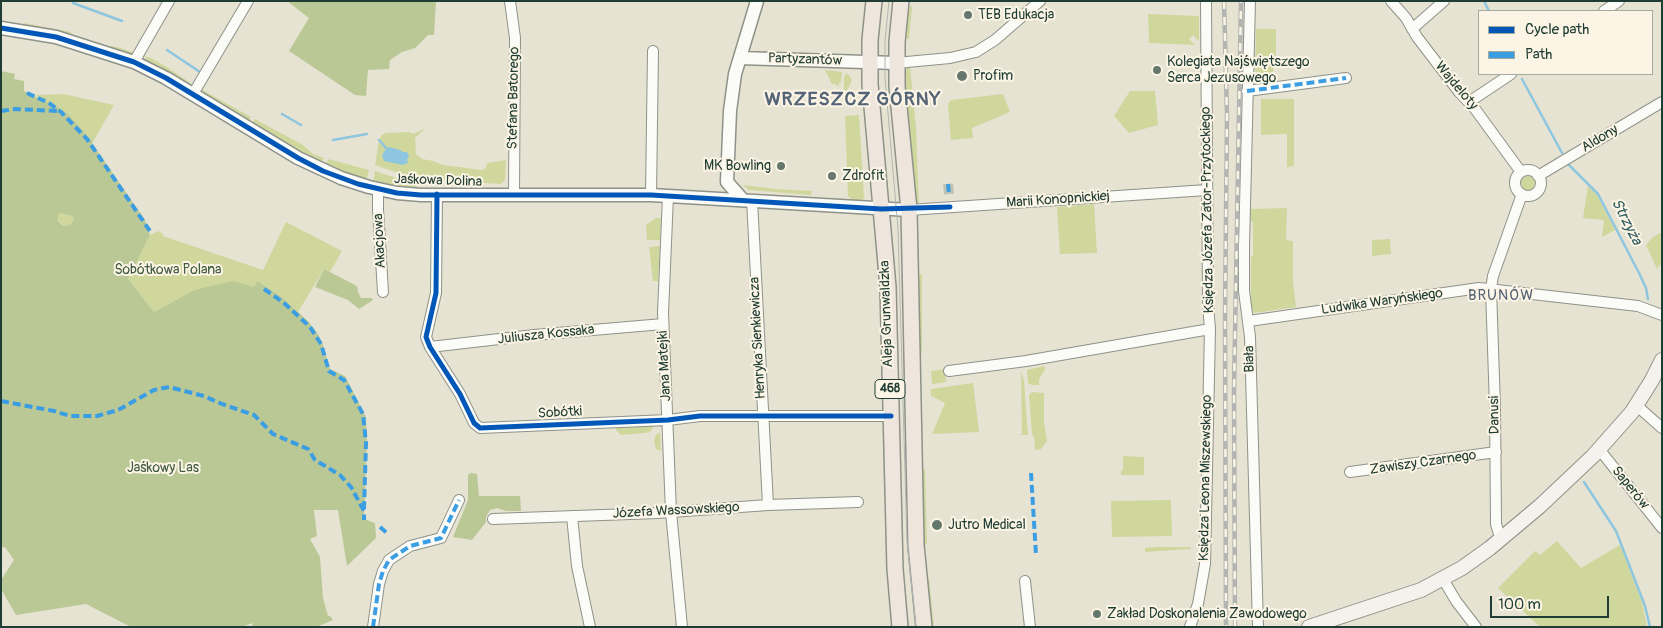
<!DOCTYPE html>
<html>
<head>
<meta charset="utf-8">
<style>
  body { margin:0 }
  #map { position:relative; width:1663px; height:628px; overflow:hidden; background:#e7e3d3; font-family:Pangolin,sans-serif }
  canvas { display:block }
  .frame { position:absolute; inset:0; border:2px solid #1f3d34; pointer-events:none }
  .legend { position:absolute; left:1478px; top:10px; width:175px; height:65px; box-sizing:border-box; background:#fcf5e5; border:1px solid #a4ab9e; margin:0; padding:6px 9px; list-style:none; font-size:15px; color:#1f3d34 }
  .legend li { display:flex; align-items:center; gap:10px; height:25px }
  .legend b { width:25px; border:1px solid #a4ab9e }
  .scale { position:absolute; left:1490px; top:596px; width:119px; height:22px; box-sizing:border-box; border:2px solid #1f3d34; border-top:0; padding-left:6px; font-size:15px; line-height:18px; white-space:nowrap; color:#1f3d34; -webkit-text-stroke:4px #fcf5e5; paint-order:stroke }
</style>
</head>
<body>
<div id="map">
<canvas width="1663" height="628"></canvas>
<div class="frame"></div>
<ul class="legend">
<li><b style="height:6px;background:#0057b8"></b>Cycle path</li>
<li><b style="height:6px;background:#3c9ee2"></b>Path</li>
</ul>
<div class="scale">100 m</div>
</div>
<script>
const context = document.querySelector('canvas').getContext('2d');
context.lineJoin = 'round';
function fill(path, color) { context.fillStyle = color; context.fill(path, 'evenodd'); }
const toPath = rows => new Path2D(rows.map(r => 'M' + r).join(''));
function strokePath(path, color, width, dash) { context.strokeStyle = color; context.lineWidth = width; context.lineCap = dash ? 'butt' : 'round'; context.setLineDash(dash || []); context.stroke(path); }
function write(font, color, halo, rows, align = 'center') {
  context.font = font + ' Pangolin,sans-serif'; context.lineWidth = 4; context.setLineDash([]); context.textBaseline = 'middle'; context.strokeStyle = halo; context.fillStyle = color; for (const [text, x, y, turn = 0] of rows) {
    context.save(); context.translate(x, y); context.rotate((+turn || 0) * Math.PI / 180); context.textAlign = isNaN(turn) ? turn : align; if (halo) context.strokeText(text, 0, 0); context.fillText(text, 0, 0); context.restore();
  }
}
const green = toPath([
  [910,6,912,7,909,39,903,38],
  [1148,14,1199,16,1199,41,1193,35,1189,39,1195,45,1149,43],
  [24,23,71,32,70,37,23,28],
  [1256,29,1276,29,1276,52,1272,78,1270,80,1255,83],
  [75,35,102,45,117,47,136,53,130,55,77,38],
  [144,56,151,58,167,67,192,84,187,83,147,61],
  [910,66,916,128,919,205,915,202,902,76,904,70],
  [825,70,842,72,841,81,837,87,836,84,832,84],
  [847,73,852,80,847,91,844,90,844,77],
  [201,89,215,97,251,117,249,121,204,95],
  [1130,91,1155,91,1158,125,1129,133,1114,116],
  [63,94,114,105,93,142,71,117,35,95],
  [1003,94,1010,112,972,128,973,138,951,140,948,104,951,100],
  [1261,99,1294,99,1294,166,1287,167,1287,134,1261,135],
  [859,115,864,198,862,200,853,200,848,196,845,116],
  [255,119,303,145,313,154,324,158,322,161,318,163,253,126,252,123],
  [425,129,415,138,416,154,422,159,433,161,443,165,482,170,486,168,487,163,506,160,505,180,501,184,416,179,375,165,379,140,382,135,386,133,411,132,412,134],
  [328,159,369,170,367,178,363,180,359,179,326,165],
  [375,171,415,184,418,187,417,189,373,183],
  '1521 183a7 7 0 1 1 14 0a7 7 0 1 1-14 0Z',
  [743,185,776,189,812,191,811,195,749,190],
  [1588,186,1597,195,1615,230,1602,237,1604,220,1583,218],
  [1094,204,1097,253,1060,254,1057,207],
  [1287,208,1286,240,1293,241,1293,281,1296,307,1254,313,1251,306,1251,257,1253,256,1253,222,1251,221,1251,209],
  [61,213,72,216,74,219,70,225,63,226,58,220,58,215],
  [656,218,661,218,660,240,647,240,646,225],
  [286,222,342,251,330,272,324,269,298,312,279,295,257,281,254,287,194,290,154,312,128,279,150,235,159,231,163,234,163,236,263,270],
  [1662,232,1662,262,1657,269,1646,245,1653,237],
  [1390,239,1391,254,1372,256,1372,240],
  [660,246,658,281,653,281,649,247],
  [920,274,922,274,922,354,917,348,917,298,919,276],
  [1044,366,1045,370,1039,379,1039,385,1032,385,1028,383,1027,370],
  [945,369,946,382,932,384,931,371],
  [1021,371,1024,381,1028,435,1019,435,1022,434],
  [973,383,979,432,932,434,945,403,931,396,931,389],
  [1032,392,1044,393,1044,423,1047,441,1041,449,1035,450,1034,436,1032,435,1029,395],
  [654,426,650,432,645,433,621,435,616,430,616,428],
  [660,432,661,451,656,449,654,441,656,435],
  [1123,456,1144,457,1144,475,1121,475,1121,471,1123,470],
  [923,469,925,469,927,544,925,545,921,541,920,471],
  [1171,500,1172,536,1112,537,1111,501],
  [1557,541,1581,568,1620,545,1642,602,1647,627,1540,627,1498,588,1535,551,1540,555],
  [1155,547,1191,547,1191,549,1145,552,1145,548],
  [929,578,934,627,929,627,925,582]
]);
const forest = toPath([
  [287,1,436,1,434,35,428,35,415,48,402,52,390,60,389,69,368,70,366,96,355,95,289,51,309,18],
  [1,71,15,74,14,79,24,81,24,91,59,108,71,117,93,142,92,143,145,220,150,235,128,279,154,312,194,290,234,281,254,287,257,281,279,295,308,321,318,334,323,345,330,369,345,376,366,417,367,442,364,519,375,523,376,538,347,566,338,510,314,510,317,536,310,539,320,557,323,598,328,616,330,616,333,620,316,627,253,627,252,623,242,627,131,627,86,604,16,615,1,589,1,580,14,560,5,547,1,548],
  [61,213,72,216,74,219,70,225,63,226,58,221,58,215],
  [324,269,357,286,358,292,361,298,372,298,373,300,359,309,348,300,315,287],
  [471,473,477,474,479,496,520,496,521,511,506,511,497,508,490,510,486,517,486,522,472,540,453,537,468,500,468,475]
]);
const water = toPath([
  [389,147,400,150,403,152,407,152,409,155,407,160,409,164,407,163,403,165,384,161,382,155,386,149]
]);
const stream = toPath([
  [1484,1,1489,11],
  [73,3,122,21],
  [167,50,200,72],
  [1522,79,1562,153],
  [282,114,301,125],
  [333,140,367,134],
  [379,140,386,148],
  [1569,165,1598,194,1639,273,1646,288,1648,299],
  [1584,482,1616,531,1645,606,1650,627]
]);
const minorTunnel = toPath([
  [948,184,949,194]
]);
const minor = toPath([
  [510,1,515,38,514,194],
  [1250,1,1244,246,1244,291,1250,337,1258,627],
  [1391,1,1406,18,1417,37,1459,92,1475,109,1521,172],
  [1604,11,1619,1],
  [1412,29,1444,1],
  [134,62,169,1],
  [896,63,950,58,976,52,995,40,1040,1],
  [1247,91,1346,78],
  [193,94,248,1],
  [1469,102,1511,74],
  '1515 183a13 13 0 1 1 26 0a13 13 0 1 1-26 0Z',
  [1538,176,1662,102],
  [378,189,378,209,383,292],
  [437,194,436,293,426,337,430,347,460,394,474,423,480,428,668,420,700,416,891,416],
  [651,195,653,51],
  [668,196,663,313,671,512,682,627],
  [752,200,768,505],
  [909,210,1207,190],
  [1249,321,1479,288,1638,306,1662,315],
  [430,347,534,335,663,324],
  [949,371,1026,361,1210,329],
  [1636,405,1662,428],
  [1599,449,1662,528],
  [1350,472,1496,452],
  [572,516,577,566,590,627],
  [493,519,658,513,768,505,858,502],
  [1502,539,1499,534,1496,524,1495,407,1491,289,1493,276,1522,194],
  [1443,579,1456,601,1476,627],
  [1025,581,1030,627],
  [373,627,379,584,383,571,389,560,410,546,441,538,459,500],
  [1190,627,1198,604,1205,564,1210,329,1208,305,1206,1]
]);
const tertiary = toPath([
  [1,28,56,37,134,62,166,78,298,158,341,178,369,187,397,193,421,195,651,195,909,210],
  [740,58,896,63],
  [743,200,727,182,730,111,735,74,757,1]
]);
const secondary = toPath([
  [1309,627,1421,590,1462,568,1490,548,1540,506,1593,456,1632,412,1652,380,1662,360]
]);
const primary = toPath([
  [874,1,870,40,870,84,888,287,895,569,900,627],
  [901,1,897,42,897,86,909,210,916,545,924,627]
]);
const tram = toPath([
  [889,1,885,41,885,78,898,229,907,541,916,627]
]);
const rail = toPath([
  [1224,1,1227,115,1225,318,1226,627],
  [1235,627,1234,391,1241,1]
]);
const quiet = toPath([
  [1247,91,1346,78],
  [27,93,49,103,61,112,87,139,152,234],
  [1,111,15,109,58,111],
  [948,184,949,194],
  [264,289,283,302,310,327,321,344,329,371,344,380,363,414,366,443,364,509],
  [1,401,54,411,70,416,97,416,118,410,154,390,169,387,204,396,222,404,254,415,273,434,308,449,315,460,340,475,351,487,364,511,364,520],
  [1031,473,1036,555],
  [380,527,387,533],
  [373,627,379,584,383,571,389,560,410,546,441,538,459,500]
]);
const cycleway = toPath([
  [1,28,56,37,134,62,166,78,298,158,323,171,358,184,397,193,421,195,651,195,881,209,950,207],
  [437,194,436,293,426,337,430,347,460,394,474,423,480,428,668,420,700,416,891,416]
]);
const markers = [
  [968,15,5,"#65776c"],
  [1157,70,5,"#65776c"],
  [962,76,6,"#65776c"],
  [781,166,5,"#65776c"],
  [832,176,5,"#65776c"],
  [937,525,6,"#65776c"],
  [1097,614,5,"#65776c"]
];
const shields = [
  [890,389,30]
];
const shieldNames = [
  ["468",890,389]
];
const poiNames = [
  ["TEB Edukacja",978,15],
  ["Kolegiata Najświętszego",1167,62],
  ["Serca Jezusowego",1167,78],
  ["Profim",973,76],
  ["MK Bowling",771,166,"right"],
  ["Zdrofit",842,176],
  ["Jutro Medical",948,525],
  ["Zakład Doskonalenia Zawodowego",1107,614]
];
const streetNames = [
  ["Partyzantów",805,60,2],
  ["Wajdeloty",1456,86,50],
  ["Stefana Batorego",514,98,-89],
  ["Aldony",1600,139,-31],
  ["Jaśkowa Dolina",438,181,2],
  ["Marii Konopnickiej",1058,200,-4],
  ["Księdza Józefa Zator-Przytockiego",1208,210,-91],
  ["Akacjowa",380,241,-93],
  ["Ludwika Waryńskiego",1382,302,-8],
  ["Aleja Grunwaldzka",887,314,-92],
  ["Juliusza Kossaka",546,335,-6],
  ["Henryka Sienkiewicza",758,338,-93],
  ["Biała",1250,359,-91],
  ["Jana Matejki",665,366,-93],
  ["Sobótki",560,413,-3],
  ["Danusi",1495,415,-91],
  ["Zawiszy Czarnego",1423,463,-8],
  ["Księdza Leona Miszewskiego",1206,478,-89],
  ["Saperów",1630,488,51],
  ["Józefa Wassowskiego",676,511,-3]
];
const parkNames = [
  ["Sobótkowa Polana",168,270],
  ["Jaśkowy Las",163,468]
];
const waterNames = [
  ["Strzyża",1626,222,63]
];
const neighbourhoodNames = [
  ["BRUNÓW",1501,296]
];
const districtNames = [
  ["WRZESZCZ GÓRNY",853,100]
];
fill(green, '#cfd79d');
fill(forest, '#b9c895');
fill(water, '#8dc6de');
strokePath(stream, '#8dc6de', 2.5);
strokePath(minorTunnel, '#bfc2b3', 10, [10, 5]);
strokePath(minor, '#8e9288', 12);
strokePath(tertiary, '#8e9288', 15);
strokePath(secondary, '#8e9288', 16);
strokePath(primary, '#8e9288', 18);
strokePath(minor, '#fbfbf8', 10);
strokePath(tertiary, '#fbfbf8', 12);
strokePath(secondary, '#f5f2ee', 14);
strokePath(primary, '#eee6dd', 15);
strokePath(tram, '#b2b5b2', 1);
strokePath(rail, '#b2b5b2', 4.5);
strokePath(rail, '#fcf5e5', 2.5, [8]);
strokePath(quiet, '#3c9ee2', 4, [8, 4]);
strokePath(cycleway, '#0057b8', 5);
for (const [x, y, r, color] of markers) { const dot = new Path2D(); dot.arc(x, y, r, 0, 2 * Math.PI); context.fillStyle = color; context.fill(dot); strokePath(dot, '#fcf5e5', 2); }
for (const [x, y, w] of shields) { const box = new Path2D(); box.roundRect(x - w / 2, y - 9.5, w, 19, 4); context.fillStyle = '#fcf5e5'; context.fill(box); strokePath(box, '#1f3d34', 1); }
write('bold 12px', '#1f3d34', null, shieldNames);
write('14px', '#1f3d34', '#fcf5e5', poiNames, 'left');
write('14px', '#1f3d34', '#fcf5e5', streetNames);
write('14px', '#3e5a40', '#fcf5e5', parkNames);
write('italic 15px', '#315c60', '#fcf5e5', waterNames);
context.letterSpacing = '1px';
write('15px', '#556477', '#fcf5e5', neighbourhoodNames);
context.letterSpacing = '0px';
context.letterSpacing = '1px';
write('bold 19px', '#556477', '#fcf5e5', districtNames);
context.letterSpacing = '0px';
</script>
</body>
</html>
